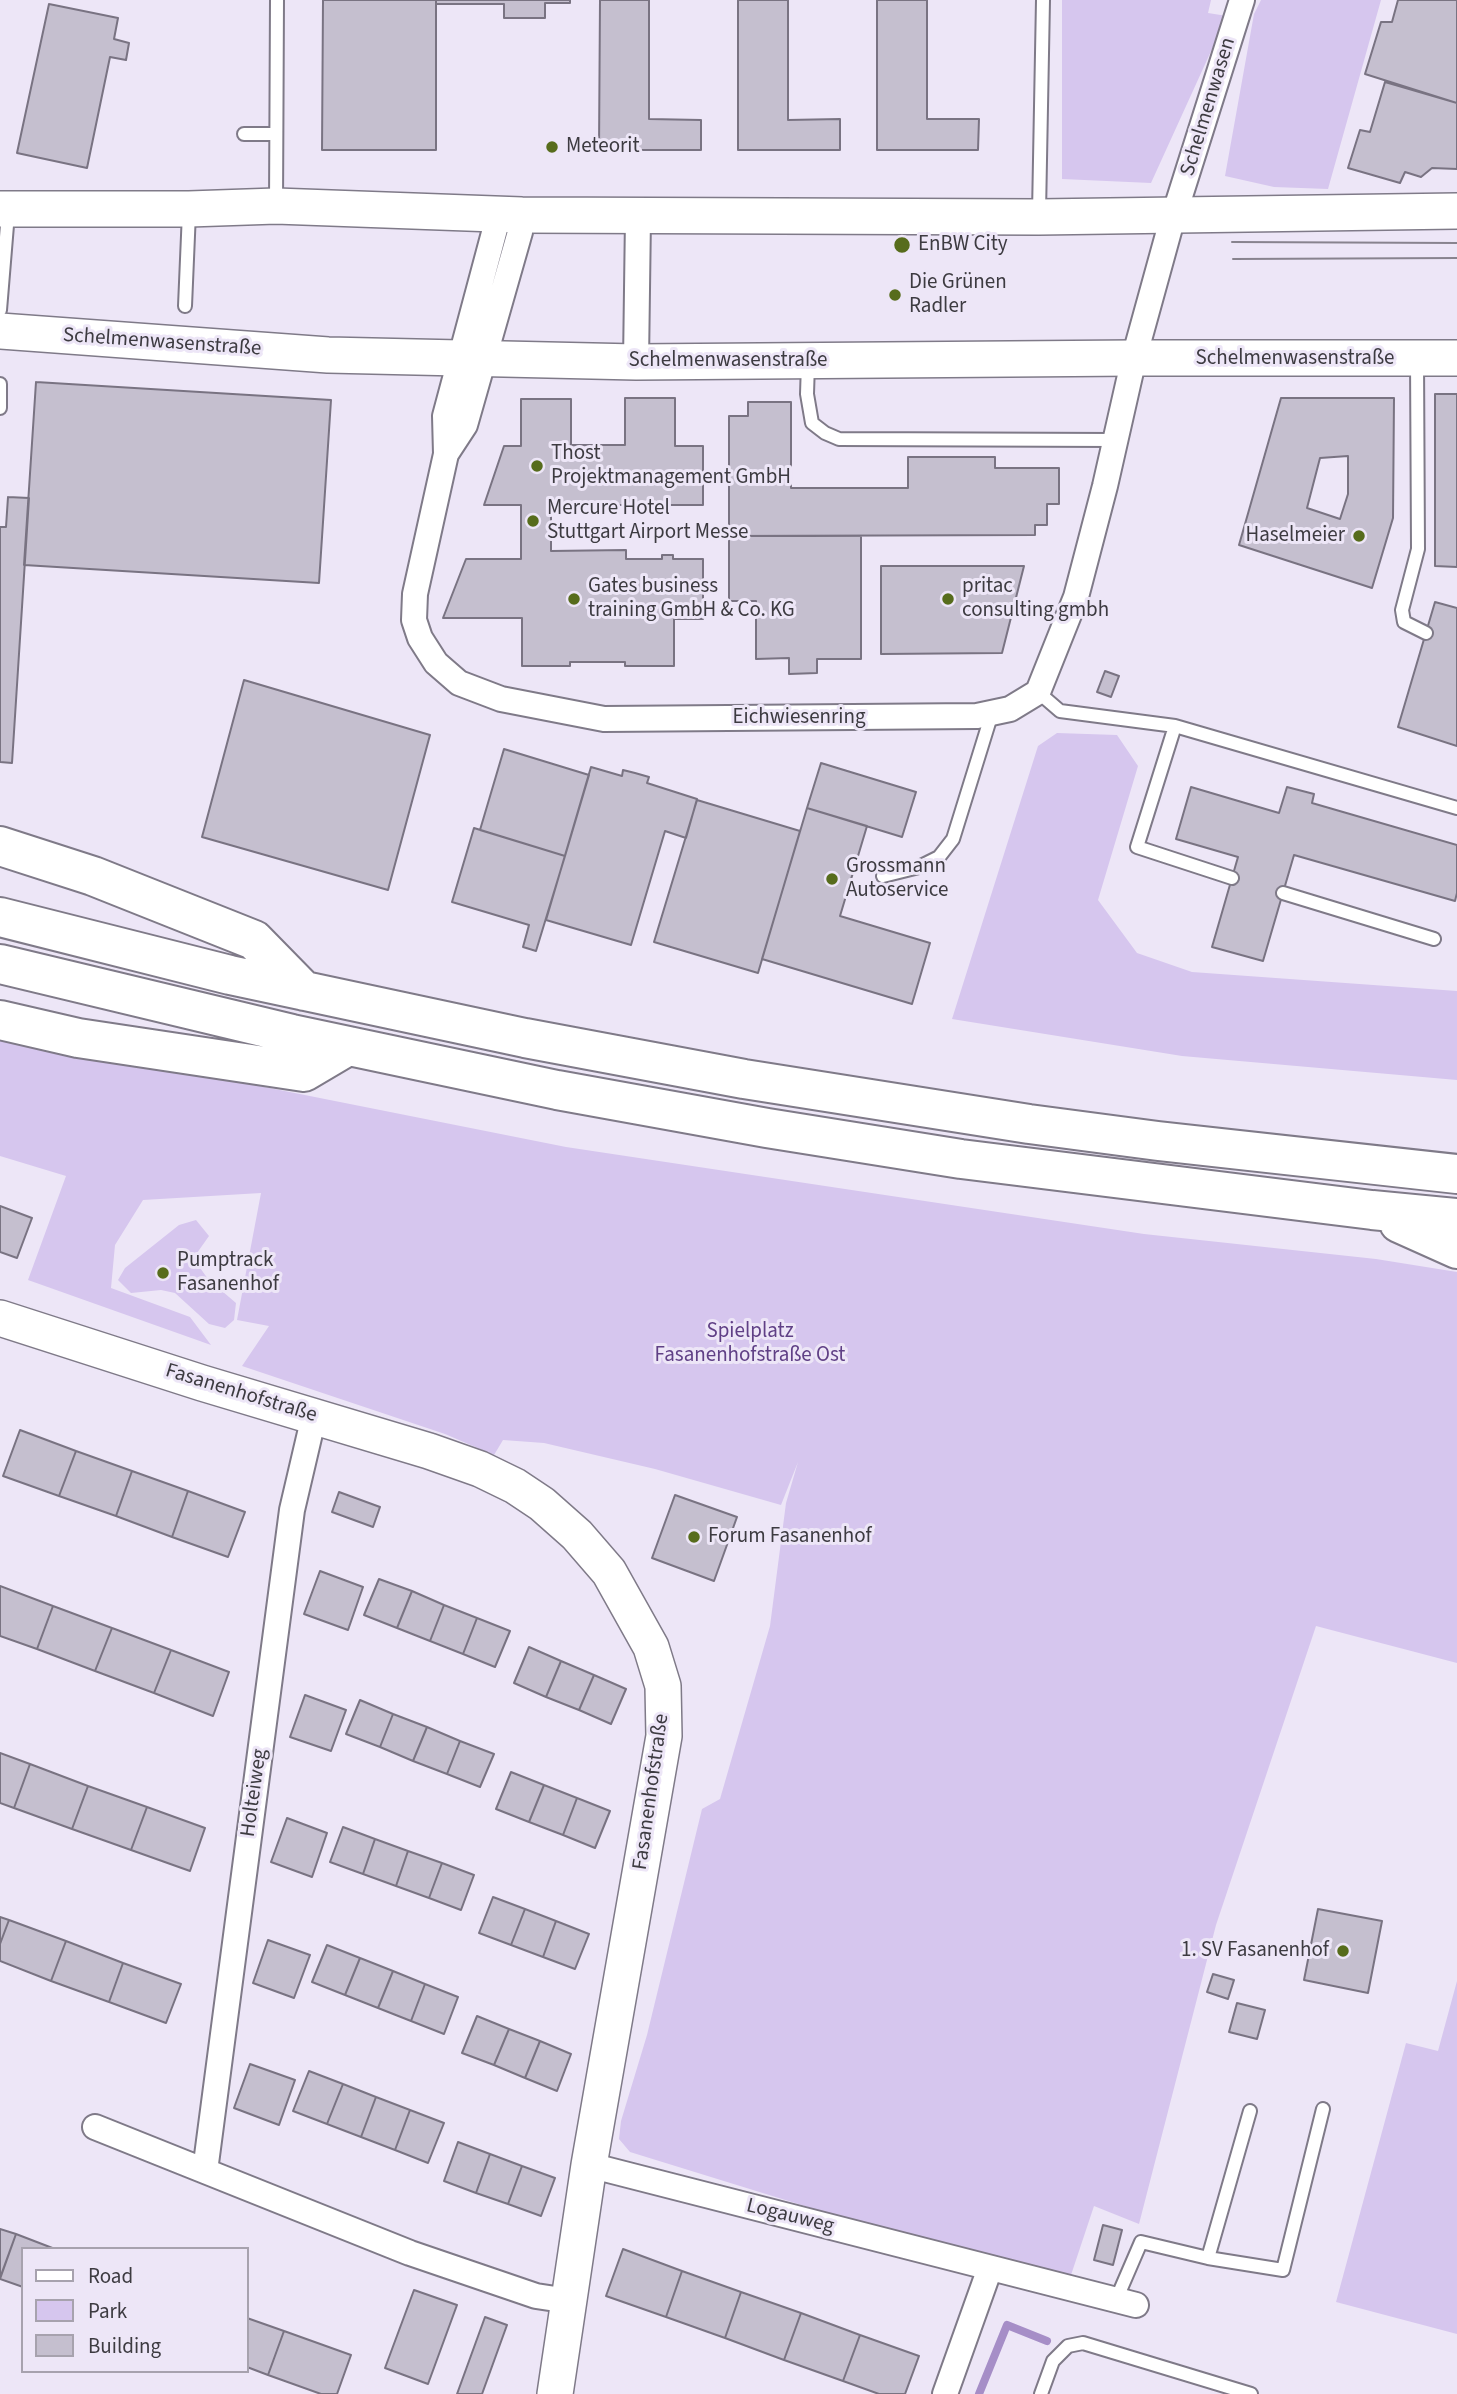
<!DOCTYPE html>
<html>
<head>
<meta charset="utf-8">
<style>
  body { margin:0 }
  #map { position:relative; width:1457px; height:2394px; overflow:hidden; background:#ede6f7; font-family:"Source Sans 3",sans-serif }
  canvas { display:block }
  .legend { position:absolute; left:21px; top:2247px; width:228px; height:126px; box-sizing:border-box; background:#ede6f7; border:2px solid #a7a2ae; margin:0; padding:9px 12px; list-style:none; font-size:21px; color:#3d3b41 }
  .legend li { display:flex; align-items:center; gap:14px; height:35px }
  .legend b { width:35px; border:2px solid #a7a2ae }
</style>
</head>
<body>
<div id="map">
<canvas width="1457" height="2394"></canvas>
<ul class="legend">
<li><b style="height:9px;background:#fff"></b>Road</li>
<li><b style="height:19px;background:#d6c6ee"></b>Park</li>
<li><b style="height:19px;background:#c5bfcf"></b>Building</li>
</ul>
</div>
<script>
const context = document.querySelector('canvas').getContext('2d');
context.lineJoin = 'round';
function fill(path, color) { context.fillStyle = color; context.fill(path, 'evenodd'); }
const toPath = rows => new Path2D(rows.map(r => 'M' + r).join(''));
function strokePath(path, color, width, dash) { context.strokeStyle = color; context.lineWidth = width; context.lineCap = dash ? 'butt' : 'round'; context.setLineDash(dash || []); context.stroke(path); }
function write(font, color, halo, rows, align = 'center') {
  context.font = font + ' "Source Sans 3",sans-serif'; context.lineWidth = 6; context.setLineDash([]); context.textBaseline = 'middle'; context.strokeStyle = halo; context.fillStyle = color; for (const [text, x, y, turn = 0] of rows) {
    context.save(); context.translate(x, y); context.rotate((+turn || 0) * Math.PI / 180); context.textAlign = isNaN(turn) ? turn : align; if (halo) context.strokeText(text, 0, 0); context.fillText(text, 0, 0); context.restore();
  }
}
const green = toPath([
  [1062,0,1211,0,1208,13,1227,16,1151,183,1062,179],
  [1261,0,1381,0,1328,189,1274,187,1225,176,1254,14],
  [1057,733,1117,735,1138,766,1098,900,1137,953,1192,972,1457,991,1457,1080,1182,1056,952,1019,1038,746],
  [0,1032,149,1064,566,1147,1144,1234,1376,1259,1457,1272,1457,1663,1316,1626,1216,1925,1139,2224,1094,2206,1067,2287,630,2152,619,2139,621,2121,647,2035,702,1809,720,1799,770,1626,786,1503,798,1462,781,1505,655,1469,544,1443,503,1440,494,1455,445,1434,242,1366,269,1326,237,1320,261,1193,143,1200,115,1245,111,1288,190,1317,211,1345,28,1280,66,1176,0,1156],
  [196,1220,209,1236,197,1253,198,1265,208,1279,236,1303,234,1320,225,1328,209,1324,175,1293,161,1290,131,1293,118,1280,125,1268,179,1225],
  [1457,1981,1457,2334,1336,2302,1406,2043,1438,2051]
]);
const stream = toPath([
  [979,2394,1007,2325,1047,2341]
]);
const building = toPath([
  [323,0,436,0,436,150,322,150,323,0],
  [436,0,570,0,570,3,545,3,545,18,504,18,504,4,436,4,436,0],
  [600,0,649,0,649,119,701,120,701,150,599,150,600,0],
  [738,0,788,0,788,120,840,119,840,150,738,150,738,0],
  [877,0,927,0,927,119,979,119,978,150,877,150,877,0],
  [1398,0,1457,0,1457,103,1365,74,1381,22,1392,22,1398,0],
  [49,4,118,18,114,39,129,43,126,60,110,57,87,168,17,153,49,4],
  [1385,82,1457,103,1457,169,1432,168,1421,177,1405,172,1400,183,1348,168,1360,130,1370,132,1385,82],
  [36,382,331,400,319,583,24,565,36,382],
  [1435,394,1457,394,1457,567,1435,566,1435,394],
  [625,398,675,398,675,446,703,446,703,505,551,505,551,551,626,550,626,559,662,559,662,555,673,555,673,559,703,559,703,619,674,619,674,666,625,666,625,662,570,662,570,666,522,666,522,618,443,618,466,559,521,559,521,505,484,505,504,446,521,446,521,399,571,399,571,445,625,445,625,398],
  [1281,398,1394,398,1393,518,1372,588,1239,545,1281,398],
  [1348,456,1348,494,1340,519,1307,508,1320,458,1348,456],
  [748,402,791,402,791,488,908,488,908,457,995,457,995,468,1059,468,1059,504,1047,504,1047,525,1035,525,1035,535,729,536,729,416,748,416,748,402],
  [8,497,29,498,12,763,0,762,0,527,6,527,8,497],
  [729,536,861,536,861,659,817,659,817,673,789,674,789,658,756,659,756,601,729,601,729,536],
  [881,566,1024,566,1002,653,881,654,881,566],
  [1435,602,1457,608,1457,746,1398,727,1435,602],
  [1105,671,1119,676,1111,697,1097,692,1105,671],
  [244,680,430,735,388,890,202,837,244,680],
  [504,749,589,775,565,856,480,830,504,749],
  [821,763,916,792,902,837,807,808,821,763],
  [591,767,622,776,623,770,635,773,649,777,647,783,697,799,686,838,665,831,631,945,546,920,591,767],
  [1191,787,1279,813,1287,787,1314,794,1312,803,1457,845,1457,893,1455,901,1294,855,1263,961,1212,947,1238,857,1176,839,1191,787],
  [697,800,800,831,758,973,654,942,697,800],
  [807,808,867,826,840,916,930,943,912,1004,762,959,807,808],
  [474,828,565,856,536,951,523,947,529,925,452,902,474,828],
  [0,1206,32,1218,17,1258,0,1252,0,1206],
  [20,1430,76,1451,59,1496,3,1476,20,1430],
  [76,1451,132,1471,116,1516,59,1496,76,1451],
  [132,1471,188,1491,172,1537,116,1516,132,1471],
  [188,1491,245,1512,228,1557,172,1537,188,1491],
  [339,1492,380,1507,373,1527,332,1512,339,1492],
  [675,1495,737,1517,714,1581,652,1558,675,1495],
  [320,1571,363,1587,348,1630,304,1614,320,1571],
  [379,1579,412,1591,397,1628,364,1615,379,1579],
  [0,1586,53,1606,37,1649,0,1636,0,1586],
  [412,1591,444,1605,430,1641,397,1628,412,1591],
  [444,1605,477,1618,463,1654,430,1641,444,1605],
  [53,1606,112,1628,95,1671,37,1649,53,1606],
  [477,1618,510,1631,495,1667,463,1654,477,1618],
  [112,1628,171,1650,154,1693,95,1671,112,1628],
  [529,1647,561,1661,546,1697,514,1683,529,1647],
  [171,1650,229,1672,213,1716,154,1693,171,1650],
  [561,1661,594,1675,579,1710,546,1697,561,1661],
  [594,1675,626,1689,611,1724,579,1710,594,1675],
  [305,1695,346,1710,331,1751,290,1737,305,1695],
  [360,1700,393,1714,380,1747,346,1734,360,1700],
  [393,1714,427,1727,413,1761,380,1747,393,1714],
  [427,1727,460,1741,447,1774,413,1761,427,1727],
  [460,1741,494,1754,480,1787,447,1774,460,1741],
  [0,1753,30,1764,14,1808,0,1803,0,1753],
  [30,1764,88,1786,72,1829,14,1808,30,1764],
  [511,1772,544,1785,529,1822,496,1809,511,1772],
  [544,1785,577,1798,563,1835,529,1822,544,1785],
  [88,1786,147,1807,131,1850,72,1829,88,1786],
  [577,1798,610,1811,595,1848,563,1835,577,1798],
  [147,1807,205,1828,190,1871,131,1850,147,1807],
  [287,1818,327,1833,312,1877,271,1862,287,1818],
  [343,1827,375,1839,363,1874,330,1862,343,1827],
  [375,1839,408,1851,396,1886,363,1874,375,1839],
  [408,1851,442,1863,429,1898,396,1886,408,1851],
  [442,1863,474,1875,461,1910,429,1898,442,1863],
  [493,1897,525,1909,511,1945,479,1933,493,1897],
  [525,1909,556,1921,543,1957,511,1945,525,1909],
  [1318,1909,1382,1921,1368,1993,1304,1980,1318,1909],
  [0,1917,9,1920,0,1944,0,1917],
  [9,1920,66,1941,51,1981,0,1961,0,1944,9,1920],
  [556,1921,589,1934,575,1969,543,1957,556,1921],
  [268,1940,310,1955,294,1998,253,1983,268,1940],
  [66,1941,123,1963,109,2002,51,1981,66,1941],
  [327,1945,360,1958,345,1995,312,1982,327,1945],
  [360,1958,393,1971,378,2008,345,1995,360,1958],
  [123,1963,181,1984,166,2023,109,2002,123,1963],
  [393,1971,425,1984,411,2021,378,2008,393,1971],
  [1213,1974,1234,1980,1228,1999,1207,1992,1213,1974],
  [425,1984,458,1997,444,2034,411,2021,425,1984],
  [1237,2003,1265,2010,1257,2039,1229,2032,1237,2003],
  [477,2016,509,2029,494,2065,462,2053,477,2016],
  [509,2029,540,2041,525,2078,494,2065,509,2029],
  [540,2041,571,2054,557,2091,525,2078,540,2041],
  [250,2064,295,2080,279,2125,234,2108,250,2064],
  [309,2071,343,2084,327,2124,293,2111,309,2071],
  [343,2084,376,2097,361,2137,327,2124,343,2084],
  [376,2097,410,2110,395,2150,361,2137,376,2097],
  [410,2110,444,2123,428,2163,395,2150,410,2110],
  [458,2142,490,2154,476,2193,444,2181,458,2142],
  [490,2154,522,2166,508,2204,476,2193,490,2154],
  [522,2166,555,2178,541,2216,508,2204,522,2166],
  [1103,2225,1122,2230,1113,2265,1094,2260,1103,2225],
  [0,2229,16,2234,0,2278,0,2229],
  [16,2234,55,2249,23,2249,23,2287,0,2279,16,2234],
  [623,2249,682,2271,666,2317,606,2296,623,2249],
  [682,2271,741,2292,725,2338,666,2317,682,2271],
  [414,2290,457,2305,428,2384,385,2368,414,2290],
  [741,2292,801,2313,784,2360,725,2338,741,2292],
  [801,2313,860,2335,843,2381,784,2360,801,2313],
  [485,2317,507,2325,482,2394,457,2394,485,2317],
  [247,2318,284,2331,268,2375,247,2367,247,2318],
  [284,2331,351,2355,337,2394,321,2394,268,2375,284,2331],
  [860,2335,919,2356,905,2394,879,2394,843,2381,860,2335]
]);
const lane = toPath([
  [244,134,276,134],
  [276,205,277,0],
  [1039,213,1043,0],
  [185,306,189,212],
  [0,310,8,213],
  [1417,359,1418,549,1402,610,1404,622,1426,633],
  [808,363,807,394,812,423,825,433,839,439,1115,440],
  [0,384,0,408],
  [1038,692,1060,711,1175,726,1457,808],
  [1175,726,1137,847,1232,878],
  [883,876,919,867,939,857,953,839,992,713],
  [1283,893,1434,939],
  [1208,2258,1250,2111],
  [1116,2300,1141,2242,1208,2258,1283,2270,1323,2109],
  [1041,2394,1053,2361,1068,2346,1083,2343,1251,2394]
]);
const street = toPath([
  [499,214,445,416,446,454,415,594,414,620,420,638,436,663,459,683,501,699,604,719,977,716,1010,709,1038,692,1076,597,1105,486,1134,358,1169,231,1242,0],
  [636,362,638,217],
  [446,454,465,425,520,232,522,215],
  [314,1416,292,1510,205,2171,410,2253,536,2296,569,2301],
  [95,2127,205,2171],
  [589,2165,1136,2305],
  [945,2394,990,2268]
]);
const secondary = toPath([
  [0,209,189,209,276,206,522,215,1039,217,1457,211],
  [0,331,328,355,636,362,1134,358,1457,358],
  [0,1318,202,1383,429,1451,480,1469,515,1486,542,1504,577,1535,609,1572,651,1647,663,1686,664,1736,589,2165,555,2394]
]);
const highway = toPath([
  [0,846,93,876,254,940,304,991],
  [0,917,230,975,525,1038,744,1079,1029,1124,1158,1141,1457,1174],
  [0,964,292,1034,557,1090,767,1128,961,1159,1372,1210,1457,1218],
  [0,1020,78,1038,304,1072,348,1046],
  [1399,1223,1457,1249]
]);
const tram = toPath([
  [1232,242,1457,243],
  [1233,259,1457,258]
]);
const markers = [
  [552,147,7,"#576c1c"],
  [902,245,9,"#576c1c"],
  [895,295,7,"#576c1c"],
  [537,466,7,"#576c1c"],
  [533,521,7,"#576c1c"],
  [1359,536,7,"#576c1c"],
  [574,599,7,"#576c1c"],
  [948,599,7,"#576c1c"],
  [832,879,7,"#576c1c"],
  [163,1273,7,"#576c1c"],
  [694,1537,7,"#576c1c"],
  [1343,1951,7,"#576c1c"]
];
const streetNames = [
  ["Schelmenwasen",1209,107,-73],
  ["Schelmenwasenstraße",162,343,4],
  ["Schelmenwasenstraße",1295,359],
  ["Schelmenwasenstraße",728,361],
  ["Eichwiesenring",799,718],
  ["Fasanenhofstraße",241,1394,17],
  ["Fasanenhofstraße",652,1792,-82],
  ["Holteiweg",255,1793,-82],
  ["Logauweg",790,2217,14]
];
const poiNames = [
  ["Meteorit",566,147],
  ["EnBW City",918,245],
  ["Die Grünen",909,283],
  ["Radler",909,307],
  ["Thost",551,454],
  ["Projektmanagement GmbH",551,478],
  ["Mercure Hotel",547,509],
  ["Stuttgart Airport Messe",547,533],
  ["Haselmeier",1345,536,"right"],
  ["Gates business",588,587],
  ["training GmbH & Co. KG",588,611],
  ["pritac",962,587],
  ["consulting gmbh",962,611],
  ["Grossmann",846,867],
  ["Autoservice",846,891],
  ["Pumptrack",177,1261],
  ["Fasanenhof",177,1285],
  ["Forum Fasanenhof",708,1537],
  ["1. SV Fasanenhof",1329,1951,"right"]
];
const parkNames = [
  ["Spielplatz",750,1332],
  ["Fasanenhofstraße Ost",750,1356]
];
fill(green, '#d6c6ee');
strokePath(stream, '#a68ec7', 8);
fill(building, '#c5bfcf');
strokePath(building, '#797382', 2);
strokePath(lane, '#7f7a88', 16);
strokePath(street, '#7f7a88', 28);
strokePath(secondary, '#7f7a88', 38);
strokePath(highway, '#7f7a88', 42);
strokePath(lane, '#fff', 12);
strokePath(street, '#fff', 24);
strokePath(secondary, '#fff', 35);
strokePath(highway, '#fff', 38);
strokePath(tram, '#88838e', 2);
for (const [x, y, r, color] of markers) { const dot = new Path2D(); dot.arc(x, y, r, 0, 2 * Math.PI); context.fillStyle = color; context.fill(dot); strokePath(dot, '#ede6f7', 2.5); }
write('21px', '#3d3b41', '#ede6f7', streetNames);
write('21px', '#3d3b41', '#ede6f7', poiNames, 'left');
write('21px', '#604086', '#ede6f7', parkNames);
</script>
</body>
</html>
